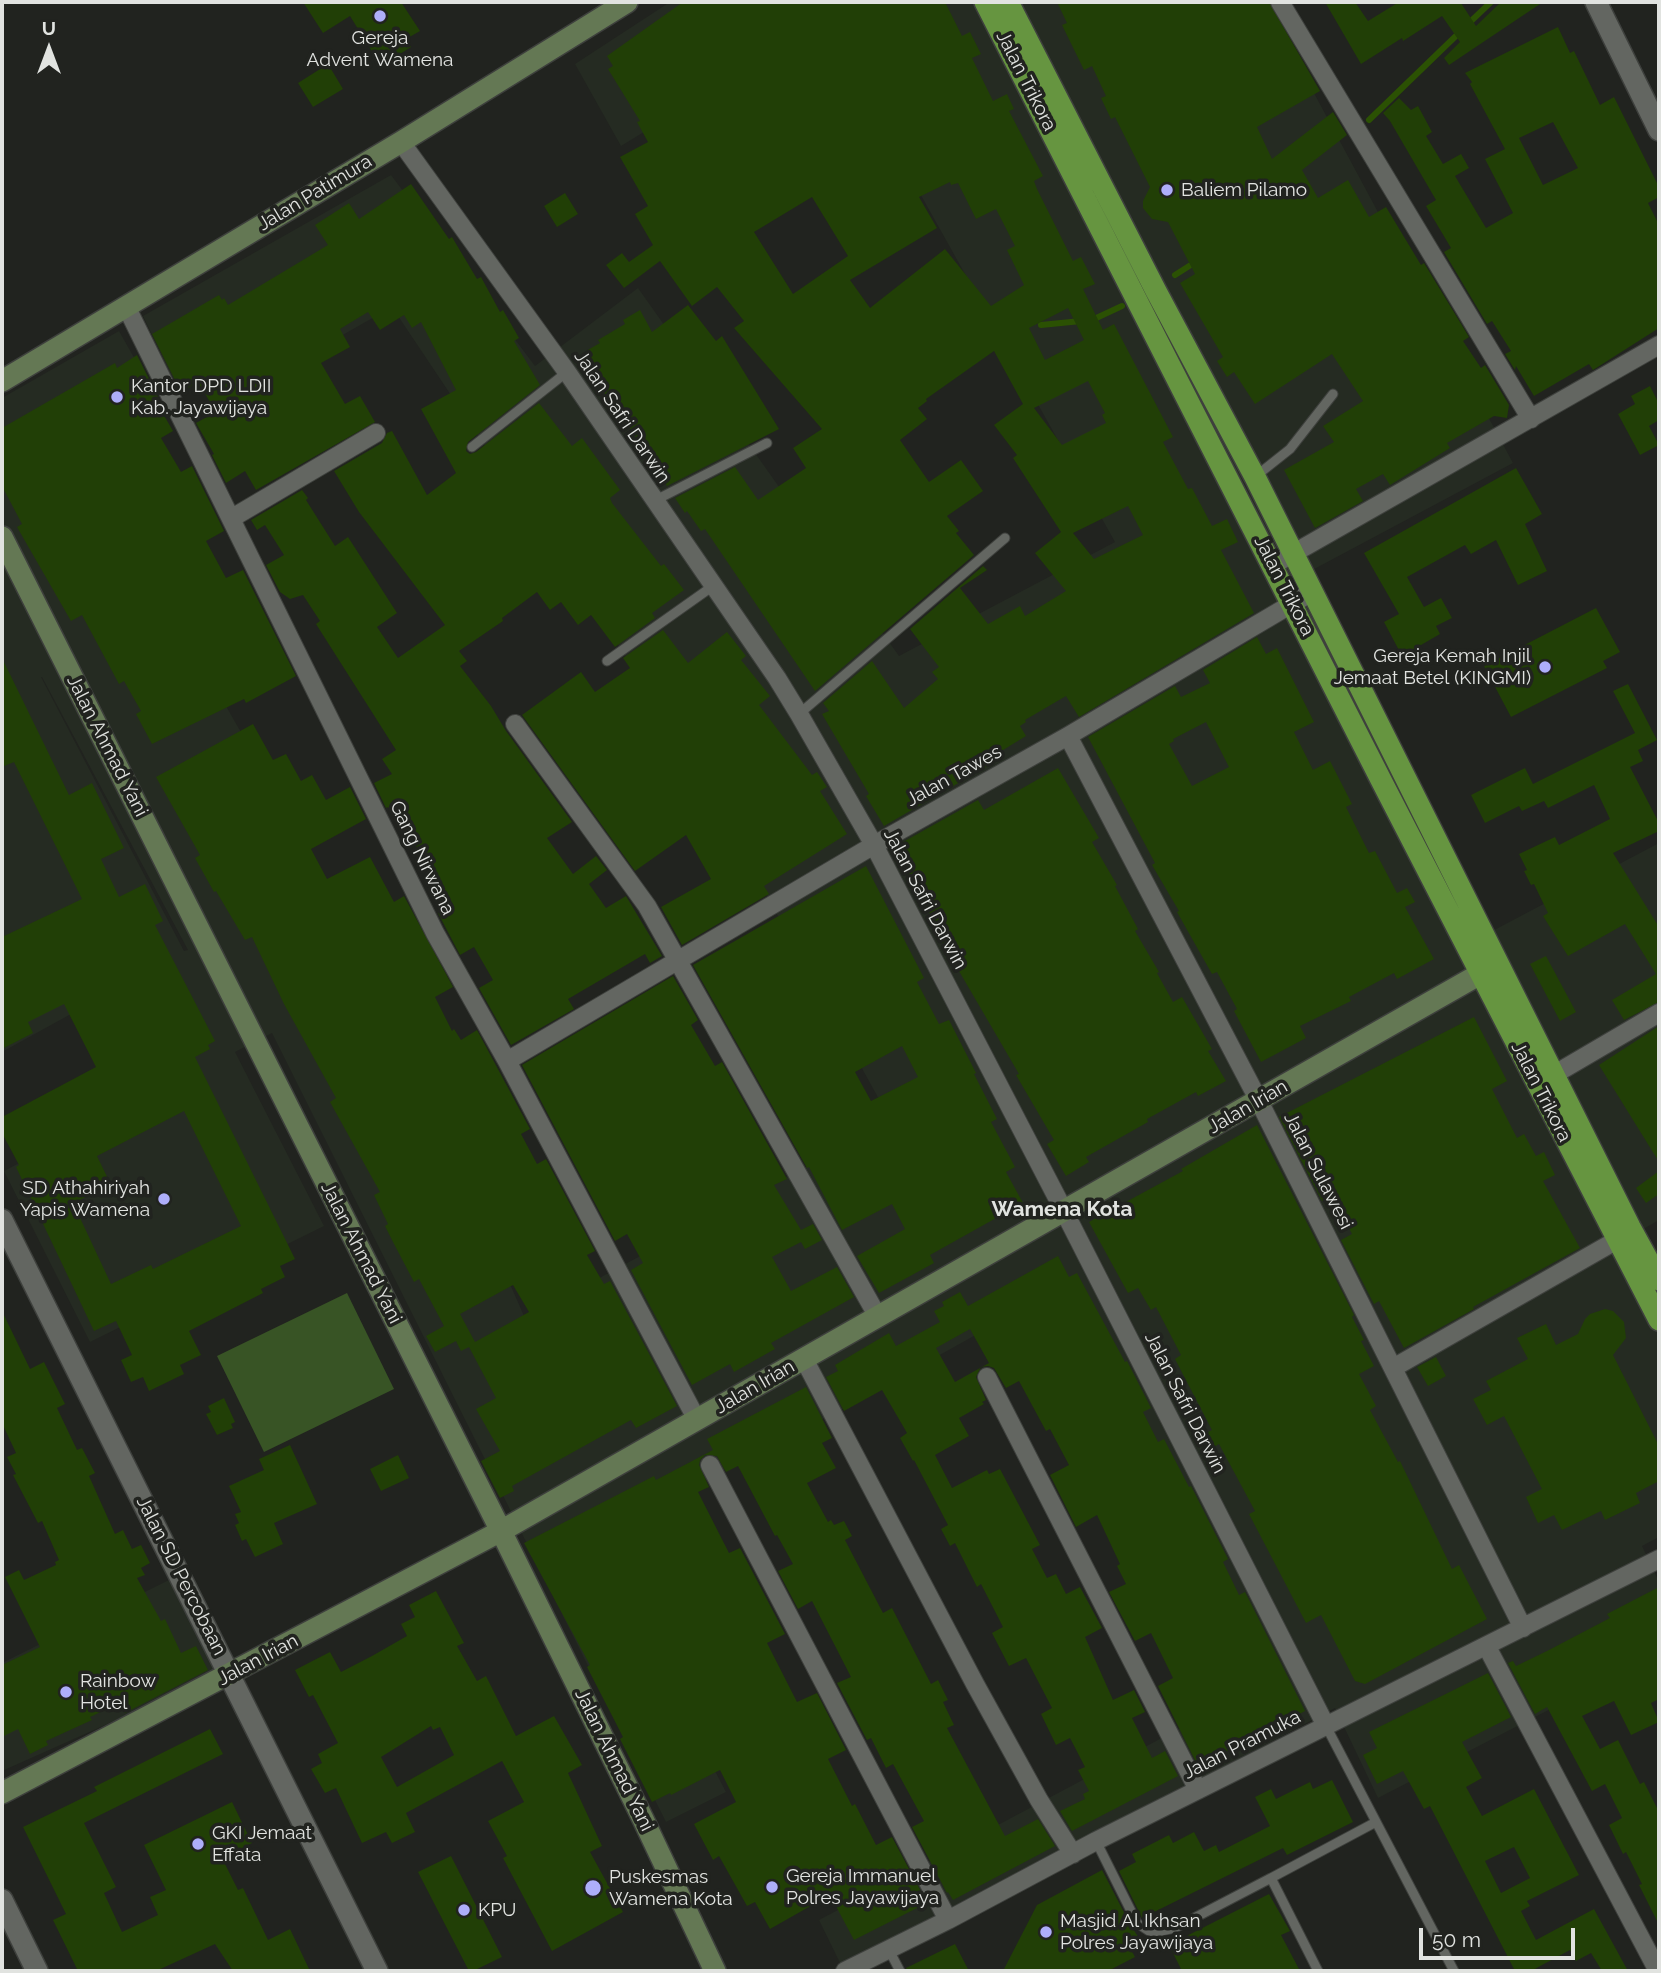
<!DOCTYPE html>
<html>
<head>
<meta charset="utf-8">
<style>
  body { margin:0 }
  #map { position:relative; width:1661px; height:1973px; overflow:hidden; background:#21231f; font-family:Raleway,sans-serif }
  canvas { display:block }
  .frame { position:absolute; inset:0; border:4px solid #e1e3e0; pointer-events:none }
  .north { position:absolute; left:14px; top:14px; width:70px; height:70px; -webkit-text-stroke:5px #21231f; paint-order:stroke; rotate:0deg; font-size:19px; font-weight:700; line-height:28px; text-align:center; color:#e1e3e0 }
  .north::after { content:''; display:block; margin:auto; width:24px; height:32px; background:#e1e3e0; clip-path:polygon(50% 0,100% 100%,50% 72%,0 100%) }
  .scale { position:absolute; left:1419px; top:1928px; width:156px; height:32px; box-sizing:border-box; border:4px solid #e1e3e0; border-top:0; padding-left:9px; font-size:21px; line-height:24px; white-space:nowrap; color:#e1e3e0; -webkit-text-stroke:5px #21231f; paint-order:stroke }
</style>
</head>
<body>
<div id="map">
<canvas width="1661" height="1973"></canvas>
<div class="frame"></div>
<div class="north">U</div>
<div class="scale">50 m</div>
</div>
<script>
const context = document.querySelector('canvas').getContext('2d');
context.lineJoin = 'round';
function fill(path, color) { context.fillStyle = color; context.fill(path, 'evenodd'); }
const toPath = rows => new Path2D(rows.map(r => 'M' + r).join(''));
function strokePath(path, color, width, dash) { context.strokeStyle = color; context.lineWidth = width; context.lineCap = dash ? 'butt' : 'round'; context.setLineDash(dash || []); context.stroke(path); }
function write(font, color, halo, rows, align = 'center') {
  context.font = font + ' Raleway,sans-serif'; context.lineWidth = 7; context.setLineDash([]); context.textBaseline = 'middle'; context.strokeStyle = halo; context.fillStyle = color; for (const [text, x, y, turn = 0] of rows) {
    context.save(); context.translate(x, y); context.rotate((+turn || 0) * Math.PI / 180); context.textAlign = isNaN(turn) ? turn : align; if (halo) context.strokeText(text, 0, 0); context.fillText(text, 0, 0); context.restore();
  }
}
const built = toPath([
  [670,2,1265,2,1513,463,1273,591,1464,946,1659,843,1659,1220,1633,1235,1659,1285,1659,1537,1642,1546,1659,1582,1659,1653,1378,1798,1335,1708,842,1967,819,1920,1237,1698,999,1322,841,1410,593,1537,726,1792,666,1822,272,1033,235,1052,324,1226,90,1342,4,1171,171,1083,120,987,2,1052,2,398,119,331,166,414,85,460,348,919,525,1318,891,1121,677,733,392,307,274,374,248,333,173,379,143,316,391,175,535,366,638,288,899,656,1115,542,824,22,621,146,575,64],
  [41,677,42,677,188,950,184,951],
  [173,1578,224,1672,2,1771,2,1663]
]);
const green = toPath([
  [347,1293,394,1389,264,1452,217,1356]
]);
const stream = toPath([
  [1468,24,1491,2],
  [1369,120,1461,31],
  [1175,275,1197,261],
  [1092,320,1122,306],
  [1041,325,1081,321]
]);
const building = toPath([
  [303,2,401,2,420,31,406,39,411,47,392,59,387,52,376,58,350,16,323,33],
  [683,2,945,2,962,36,970,32,981,54,972,58,993,101,1007,94,1014,109,1009,111,1043,176,1034,181,1037,189,1073,261,1081,257,1095,284,1083,289,1103,330,1114,324,1173,437,1163,442,1188,489,1192,488,1212,526,1227,519,1238,542,1221,550,1254,613,1079,717,1066,696,1025,720,1026,722,1020,726,1026,736,990,758,993,763,884,826,866,796,869,794,822,714,829,711,823,703,872,661,904,708,938,679,932,672,939,667,910,629,983,566,987,570,960,588,988,624,1020,606,1025,616,1066,591,1035,553,1061,532,1013,458,1017,455,994,425,1023,404,994,351,926,399,927,401,918,408,927,419,900,440,929,482,961,460,983,491,947,516,959,531,956,533,974,555,815,691,705,529,701,531,687,511,685,513,675,498,735,467,758,500,806,468,793,448,822,429,734,328,744,321,717,287,692,306,660,261,624,288,606,265,622,253,629,262,653,245,635,214,648,206,620,157,648,142,637,122,640,121,608,69,613,66,607,56],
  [950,182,951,185,958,183,976,219,996,209,1015,246,1007,250,1024,285,991,306,945,249,870,308,850,280,937,228,919,197],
  [812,197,848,256,793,294,754,232],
  [1068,308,1084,340,1045,360,1029,328],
  [1088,381,1105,413,1102,415,1106,423,1062,445,1034,408],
  [1128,506,1143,535,1094,559,1073,533],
  [1057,2,1269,2,1320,91,1257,127,1272,159,1333,112,1347,135,1302,170,1318,198,1348,180,1369,217,1386,207,1421,265,1424,263,1469,337,1463,341,1481,368,1485,365,1509,405,1507,418,1494,416,1447,443,1450,448,1390,485,1383,474,1356,489,1363,501,1315,528,1284,470,1334,442,1323,426,1363,401,1332,354,1255,404,1234,372,1227,377,1217,361,1223,357,1180,283,1195,274,1168,222,1152,219,1143,208,1143,201,1150,187,1115,117,1111,119,1101,98,1106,96,1092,66,1084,70,1062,25,1067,23],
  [1325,2,1355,2,1368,21,1399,2,1463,2,1461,3,1476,26,1501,2,1543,2,1449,65,1444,58,1460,42,1442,16,1403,41,1402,38,1361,64],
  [1558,27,1570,53,1574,51,1600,105,1614,97,1659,187,1659,197,1648,203,1659,225,1659,328,1593,370,1589,364,1534,396,1516,366,1515,370,1505,354,1511,351,1492,321,1487,324,1444,252,1451,248,1426,206,1436,200,1390,121,1383,113,1399,98,1411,110,1418,106,1432,132,1426,136,1443,164,1461,154,1469,168,1455,176,1486,228,1513,213,1485,159,1505,149,1470,84,1472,82,1465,73],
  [1553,122,1578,168,1543,185,1519,138],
  [328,64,343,89,313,107,298,83],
  [411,184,449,239,452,237,477,279,481,277,500,312,503,310,519,338,514,341,540,385,468,442,466,451,470,454,476,452,539,403,572,446,582,438,620,490,610,498,612,503,661,566,664,564,684,590,652,613,655,618,615,647,591,615,578,625,561,602,550,610,537,592,502,618,503,621,459,651,467,661,460,666,491,706,506,731,572,822,547,838,573,874,596,856,607,870,589,884,606,908,626,896,662,956,650,963,645,954,568,999,574,1009,511,1045,479,988,493,980,474,947,460,955,438,913,453,904,436,874,432,876,416,846,412,848,399,824,388,807,386,808,374,783,392,774,382,759,396,750,316,624,320,621,303,595,290,599,280,592,266,565,284,555,265,525,257,530,251,520,302,490,308,498,306,500,335,546,348,537,397,613,377,627,398,658,445,625,359,512,334,471,382,443,387,433,392,431,427,495,456,473,421,409,456,390,421,322,412,328,404,315,380,330,368,312,340,329,350,347,321,363,345,404,360,396,375,422,256,490,245,471,226,483,212,455,214,454,196,423,216,412,198,382,181,392,152,334,219,295,222,300,224,298,228,305,328,245,315,225,349,203,359,219],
  [565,193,578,214,557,227,544,206],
  [688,305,716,341,722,336,779,429,667,486,664,481,661,483,652,468,654,467,609,394,606,396,598,381,603,378,586,351,600,343,598,340,625,324,623,320,640,310,652,332],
  [137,355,161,403,158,405,173,431,161,438,181,472,192,466,224,531,206,541,226,578,243,570,296,676,246,703,244,699,152,744,136,714,141,711,124,681,119,684,82,615,71,621,17,527,22,524,2,486,2,428,115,363,117,368],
  [1650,386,1659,404,1659,420,1649,426,1659,445,1640,455,1618,414,1635,404,1631,396],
  [1516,468,1542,514,1525,524,1547,571,1518,585,1496,540,1471,554,1465,545,1407,577,1424,607,1441,598,1452,618,1436,626,1440,634,1402,656,1384,622,1399,614,1364,553],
  [1596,608,1620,652,1603,661,1607,668,1511,717,1484,666],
  [663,630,688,663,727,632,746,656,741,660,770,696,759,705,812,775,817,772,827,787,820,791,847,834,764,886,769,894,682,945,661,907,711,879,686,835,635,871,522,715,581,672,595,692,630,668,623,658],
  [1257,637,1266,654,1277,648,1314,722,1294,732,1313,770,1330,761,1352,804,1346,807,1369,853,1375,851,1397,893,1407,888,1415,902,1405,907,1434,959,1397,979,1394,973,1349,997,1351,1001,1300,1026,1306,1038,1261,1062,1234,1011,1237,1009,1217,972,1212,974,1177,912,1179,911,1152,865,1155,863,1088,737,1175,686,1181,697,1210,683,1203,670],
  [1206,722,1229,767,1192,786,1169,744,1174,741,1173,739],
  [2,658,69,795,92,783,124,848,101,859,119,897,145,884,163,921,155,925,215,1041,208,1045,210,1049,195,1057,295,1259,280,1266,285,1277,261,1289,263,1293,189,1331,201,1355,180,1365,184,1374,149,1391,143,1377,131,1382,121,1360,132,1355,116,1321,94,1331,16,1167,19,1165,2,1133,2,1117,96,1067,64,1004,28,1022,33,1033,2,1049,2,937,82,899,14,762,2,767],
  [184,1111,241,1226,153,1269,151,1265,111,1284,73,1203,111,1185,97,1156],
  [1628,684,1657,740,1638,750,1643,761,1630,767,1659,823,1659,831,1613,853,1659,927,1659,1002,1624,1020,1612,1000,1656,974,1625,924,1568,956,1543,916,1548,913,1534,884,1531,885,1524,871,1527,870,1519,854,1555,837,1559,845,1610,819,1594,785,1548,808,1544,801,1522,811,1519,806,1485,823,1471,795,1525,768,1533,784,1635,733,1613,691],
  [253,724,273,760,286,754,301,781,312,775,326,800,350,787,366,819,311,849,327,879,370,857,394,902,404,896,453,987,435,997,452,1031,454,1029,461,1040,477,1030,530,1129,521,1134,537,1164,546,1159,595,1251,587,1255,604,1284,610,1281,677,1406,636,1428,631,1420,512,1486,514,1491,500,1498,481,1461,500,1451,476,1409,496,1398,469,1347,461,1351,456,1341,435,1352,426,1336,444,1326,419,1279,414,1282,393,1242,385,1226,388,1224,374,1195,380,1192,330,1102,336,1098,284,1004,252,937,245,940,216,891,214,892,195,858,200,855,156,777],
  [513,1285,529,1312,475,1342,460,1314],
  [1058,768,1099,838,1092,842,1117,885,1115,886,1138,929,1135,931,1159,972,1157,973,1173,1002,1182,997,1212,1049,1208,1051,1226,1081,1198,1096,1196,1092,1147,1119,1148,1122,1086,1157,1089,1162,1066,1176,1047,1144,1054,1140,1016,1075,1019,1074,938,935,941,933,894,851,898,849,896,846,978,800,984,810],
  [866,866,924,978,917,982,939,1024,949,1020,976,1073,974,1074,997,1119,991,1122,1015,1167,1006,1172,1023,1203,930,1255,934,1263,879,1293,857,1256,905,1229,892,1204,842,1230,809,1167,807,1168,693,965],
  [902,1046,918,1077,871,1101,855,1072],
  [1546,956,1576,1012,1560,1021,1530,964],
  [673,976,698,1020,691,1025,715,1066,722,1062,787,1179,774,1185,801,1230,813,1224,822,1240,805,1249,801,1242,772,1257,791,1291,837,1267,854,1297,771,1343,775,1349,734,1372,730,1364,692,1385,631,1270,643,1263,627,1234,615,1241,522,1065],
  [1474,1017,1507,1081,1492,1089,1517,1138,1524,1134,1536,1156,1544,1152,1555,1175,1543,1181,1580,1248,1473,1307,1474,1309,1404,1348,1379,1301,1374,1304,1341,1240,1352,1234,1332,1195,1322,1201,1279,1117],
  [1659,1026,1659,1162,1599,1065],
  [1257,1125,1354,1315,1352,1317,1364,1340,1361,1341,1374,1366,1359,1374,1376,1406,1370,1410,1398,1462,1400,1461,1452,1569,1459,1565,1487,1619,1365,1684,1355,1681,1321,1615,1306,1623,1249,1514,1255,1511,1219,1444,1212,1448,1204,1434,1212,1430,1175,1359,1181,1355,1156,1307,1151,1310,1138,1288,1128,1293,1089,1222,1183,1171,1181,1169],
  [1659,1171,1659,1194,1646,1203,1636,1188],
  [1058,1256,1069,1277,1077,1273,1125,1362,1127,1361,1151,1408,1143,1412,1158,1442,1164,1439,1189,1487,1191,1486,1228,1559,1223,1562,1239,1595,1245,1592,1305,1711,1198,1766,1158,1686,1173,1678,1151,1633,1135,1641,1109,1592,1126,1584,1117,1566,1120,1564,1097,1515,1076,1527,1050,1475,1069,1465,1050,1429,1046,1431,1019,1381,1006,1388,994,1368,988,1366,981,1367,976,1377,986,1400,982,1402,984,1404,959,1418,969,1436,935,1455,952,1488,987,1470,989,1474,1000,1469,1040,1545,1032,1549,1047,1578,1056,1574,1066,1594,1080,1587,1102,1628,1085,1637,1113,1700,1134,1690,1145,1712,1132,1718,1152,1758,1165,1751,1178,1776,1072,1831,1060,1811,1085,1799,1083,1794,1089,1791,1078,1770,1085,1767,1070,1738,1056,1745,1041,1714,1052,1708,1026,1658,1009,1666,992,1633,1003,1627,981,1584,977,1587,955,1543,950,1546,941,1529,948,1525,914,1460,913,1461,900,1438,907,1433,882,1390,844,1411,826,1377,838,1371,835,1365,889,1333,896,1346,940,1322,934,1311,944,1306,942,1302,960,1292,968,1306],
  [970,1329,989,1363,955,1382,936,1348],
  [1605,1309,1613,1311,1624,1322,1626,1338,1613,1355,1659,1446,1659,1481,1636,1493,1640,1503,1605,1520,1601,1511,1562,1530,1554,1515,1538,1523,1526,1497,1542,1489,1504,1416,1487,1425,1473,1399,1491,1390,1486,1381,1528,1359,1517,1338,1546,1324,1556,1345,1578,1334,1585,1319,1590,1314],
  [2,1311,30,1369,44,1362,65,1404,57,1408,77,1450,82,1448,95,1473,89,1476,115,1534,123,1530,132,1549,141,1545,150,1563,141,1568,145,1575,137,1578,161,1621,165,1619,181,1653,196,1646,208,1670,125,1713,120,1703,90,1717,92,1720,46,1741,48,1745,30,1754,18,1729,2,1737,2,1665,40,1647,5,1577,19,1570,24,1580,56,1565,55,1562,59,1560,42,1521,38,1523,13,1475,16,1474,7,1457,16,1453,2,1423],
  [1436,1357,1446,1376,1428,1386,1417,1367],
  [806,1387,832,1438,822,1443,836,1468,807,1483,828,1522,831,1520,834,1525,844,1521,852,1536,845,1540,883,1613,892,1608,931,1684,938,1680,948,1700,943,1702,954,1725,947,1728,1005,1836,1038,1819,1055,1846,953,1900,948,1892,947,1893,912,1827,924,1821,893,1764,886,1768,871,1738,867,1740,837,1683,851,1677,812,1601,798,1609,778,1571,793,1564,777,1535,775,1536,738,1466,726,1472,717,1456,705,1455,700,1460,699,1465,709,1487,698,1492,729,1553,740,1548,785,1634,767,1643,797,1702,817,1693,846,1750,828,1759,852,1806,855,1804,876,1845,892,1837,927,1903,854,1940,830,1895,770,1929,755,1902,747,1906,719,1856,713,1860,694,1824,736,1802,720,1770,671,1795,670,1793,652,1802,620,1739,623,1737,587,1667,590,1665,524,1543,654,1476,656,1480,713,1450,707,1439],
  [224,1398,235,1422,231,1424,233,1428,217,1435,206,1414,211,1412,208,1406],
  [290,1445,317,1504,274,1523,283,1544,255,1557,246,1539,242,1541,235,1525,239,1523,235,1514,241,1512,229,1486,264,1470,259,1459],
  [398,1455,409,1478,381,1491,370,1469],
  [1659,1587,1659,1699,1651,1703,1659,1722,1631,1735,1614,1701,1582,1716,1600,1749,1618,1740,1640,1784,1644,1782,1659,1812,1659,1925,1639,1885,1642,1884,1626,1852,1623,1854,1609,1825,1622,1818,1605,1784,1592,1791,1547,1707,1535,1714,1508,1663,1513,1661,1516,1666,1547,1651,1610,1618,1607,1614],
  [436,1591,464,1643,457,1646,477,1681,486,1676,516,1736,554,1716,582,1765,568,1773,602,1846,590,1852,623,1912,552,1951,503,1858,507,1856,488,1821,524,1802,502,1761,406,1813,415,1832,392,1843,386,1832,362,1843,336,1788,325,1793,311,1769,322,1763,318,1754,338,1743,313,1695,309,1697,295,1670,330,1652,341,1672,372,1656,407,1636,401,1624,415,1617,409,1605],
  [431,1726,433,1730,440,1727,454,1755,397,1787,381,1757],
  [1488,1673,1511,1717,1462,1742,1482,1778,1466,1787,1482,1816,1534,1789,1579,1875,1527,1901,1530,1906,1521,1911,1536,1940,1594,1909,1628,1971,1602,1971,1591,1953,1576,1961,1570,1950,1531,1971,1515,1971,1430,1806,1424,1809,1403,1771,1377,1784,1363,1755,1377,1748,1369,1732],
  [1514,1847,1530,1878,1501,1893,1485,1861],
  [210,1729,223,1754,84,1823,116,1887,104,1893,122,1932,158,1915,150,1897,166,1890,144,1845,232,1802,252,1843,222,1858,238,1890,243,1888,268,1940,290,1929,310,1971,233,1971,215,1944,156,1971,78,1971,53,1920,66,1914,23,1827,97,1791,94,1787],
  [1332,1780,1353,1822,1287,1855,1283,1848,1142,1918,1119,1871,1136,1862,1132,1854,1169,1835,1173,1843,1194,1832,1204,1851,1216,1845,1219,1852,1270,1826,1255,1797,1271,1789,1276,1799,1310,1782,1313,1789],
  [451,1856,502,1957,473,1971,469,1971,418,1872],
  [1102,1870,1131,1926,1139,1938,1128,1944,1135,1957,1108,1971,1003,1971,1037,1905],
  [1269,1894,1290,1931,1281,1935,1300,1971,1182,1971,1169,1945],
  [955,1944,969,1971,907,1971,906,1968]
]);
const service = toPath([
  [472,447,567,372],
  [1256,476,1290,449,1333,394],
  [654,501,767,443],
  [607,661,713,586],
  [799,714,1005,538],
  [1326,1726,1454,1971],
  [1096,1841,1137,1923,1152,1933,1175,1928,1271,1878],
  [889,1950,900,1971],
  [1318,1971,1271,1878,1376,1822]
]);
const minor = toPath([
  [1280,2,1531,419],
  [401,142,567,372,777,678,799,714,874,845,1064,1211,1326,1726],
  [126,306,435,933,507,1061,697,1420],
  [232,518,376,433],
  [1273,565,1659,345],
  [515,724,647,906,878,1317],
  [1068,736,1259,1101,1523,1628],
  [507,1061,874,845,1068,736,1312,592],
  [1555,1074,1659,1013],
  [804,1359,975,1684,1039,1800,1073,1854],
  [1393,1368,1617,1240],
  [987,1377,1198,1790],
  [710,1465,948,1920],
  [1487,1647,1658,1971],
  [845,1971,948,1920,1096,1841,1659,1559]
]);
const tertiary = toPath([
  [1596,2,1659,130],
  [2,1220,377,1971],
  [2,1900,37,1971]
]);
const secondary = toPath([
  [2,381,401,142,627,2],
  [2,537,501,1531,643,1819,715,1971],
  [2,1793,501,1531,1494,966]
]);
const trunk = toPath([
  [985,2,1381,780,1659,1320],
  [1008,2,1156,291,1255,477,1630,1227,1659,1280]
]);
const markers = [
  [380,16,7,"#aeaefa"],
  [1167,190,7,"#aeaefa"],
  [117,397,7,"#aeaefa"],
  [1545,667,7,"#aeaefa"],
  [164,1199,7,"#aeaefa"],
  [66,1692,7,"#aeaefa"],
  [198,1844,7,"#aeaefa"],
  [772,1887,7,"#aeaefa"],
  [593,1888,9,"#aeaefa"],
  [464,1910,7,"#aeaefa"],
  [1046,1932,7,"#aeaefa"]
];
const poiNames = [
  ["Gereja",380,38,"center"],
  ["Advent Wamena",380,60,"center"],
  ["Baliem Pilamo",1181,190],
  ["Kantor DPD LDII",131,386],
  ["Kab. Jayawijaya",131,408],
  ["Gereja Kemah Injil",1531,656,"right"],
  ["Jemaat Betel (KINGMI)",1531,678,"right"],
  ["SD Athahiriyah",150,1188,"right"],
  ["Yapis Wamena",150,1210,"right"],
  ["Rainbow",80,1681],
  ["Hotel",80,1703],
  ["GKI Jemaat",212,1833],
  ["Effata",212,1855],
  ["Gereja Immanuel",786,1876],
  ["Polres Jayawijaya",786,1898],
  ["Puskesmas",609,1877],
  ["Wamena Kota",609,1899],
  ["KPU",478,1910],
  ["Masjid Al Ikhsan",1060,1921],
  ["Polres Jayawijaya",1060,1943]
];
const streetNames = [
  ["Jalan Trikora",1026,81,63],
  ["Jalan Patimura",315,193,-31],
  ["Jalan Safri Darwin",622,417,56],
  ["Jalan Trikora",1284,586,63],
  ["Jalan Ahmad Yani",107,746,63],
  ["Jalan Tawes",954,776,-29],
  ["Gang Nirwana",422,858,64],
  ["Jalan Safri Darwin",925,899,62],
  ["Jalan Trikora",1541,1092,63],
  ["Jalan Irian",1248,1107,-30],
  ["Jalan Sulawesi",1318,1171,63],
  ["Jalan Ahmad Yani",361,1253,63],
  ["Jalan Irian",755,1387,-30],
  ["Jalan Safri Darwin",1185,1403,63],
  ["Jalan SD Percobaan",181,1576,63],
  ["Jalan Irian",258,1660,-28],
  ["Jalan Pramuka",1242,1745,-27],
  ["Jalan Ahmad Yani",614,1760,64]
];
const neighbourhoodNames = [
  ["Wamena Kota",1062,1210]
];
fill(built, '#252b22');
fill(green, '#385425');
strokePath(stream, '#2b5103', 6);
fill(building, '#213f06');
strokePath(service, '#3e403d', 11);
strokePath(minor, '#3e403d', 20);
strokePath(tertiary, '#3e403d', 24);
strokePath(secondary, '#3e403d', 24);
strokePath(trunk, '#3e403d', 24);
strokePath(service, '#636661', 9);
strokePath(minor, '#636661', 18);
strokePath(tertiary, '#636661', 21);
strokePath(secondary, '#647854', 21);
strokePath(trunk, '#669540', 21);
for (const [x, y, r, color] of markers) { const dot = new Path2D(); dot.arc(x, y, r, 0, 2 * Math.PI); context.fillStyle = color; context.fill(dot); strokePath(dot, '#21231f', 2.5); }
write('19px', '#e1e3e0', '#21231f', poiNames, 'left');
write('19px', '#e1e3e0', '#21231f', streetNames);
write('bold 21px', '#e1e3e0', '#21231f', neighbourhoodNames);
</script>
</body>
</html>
